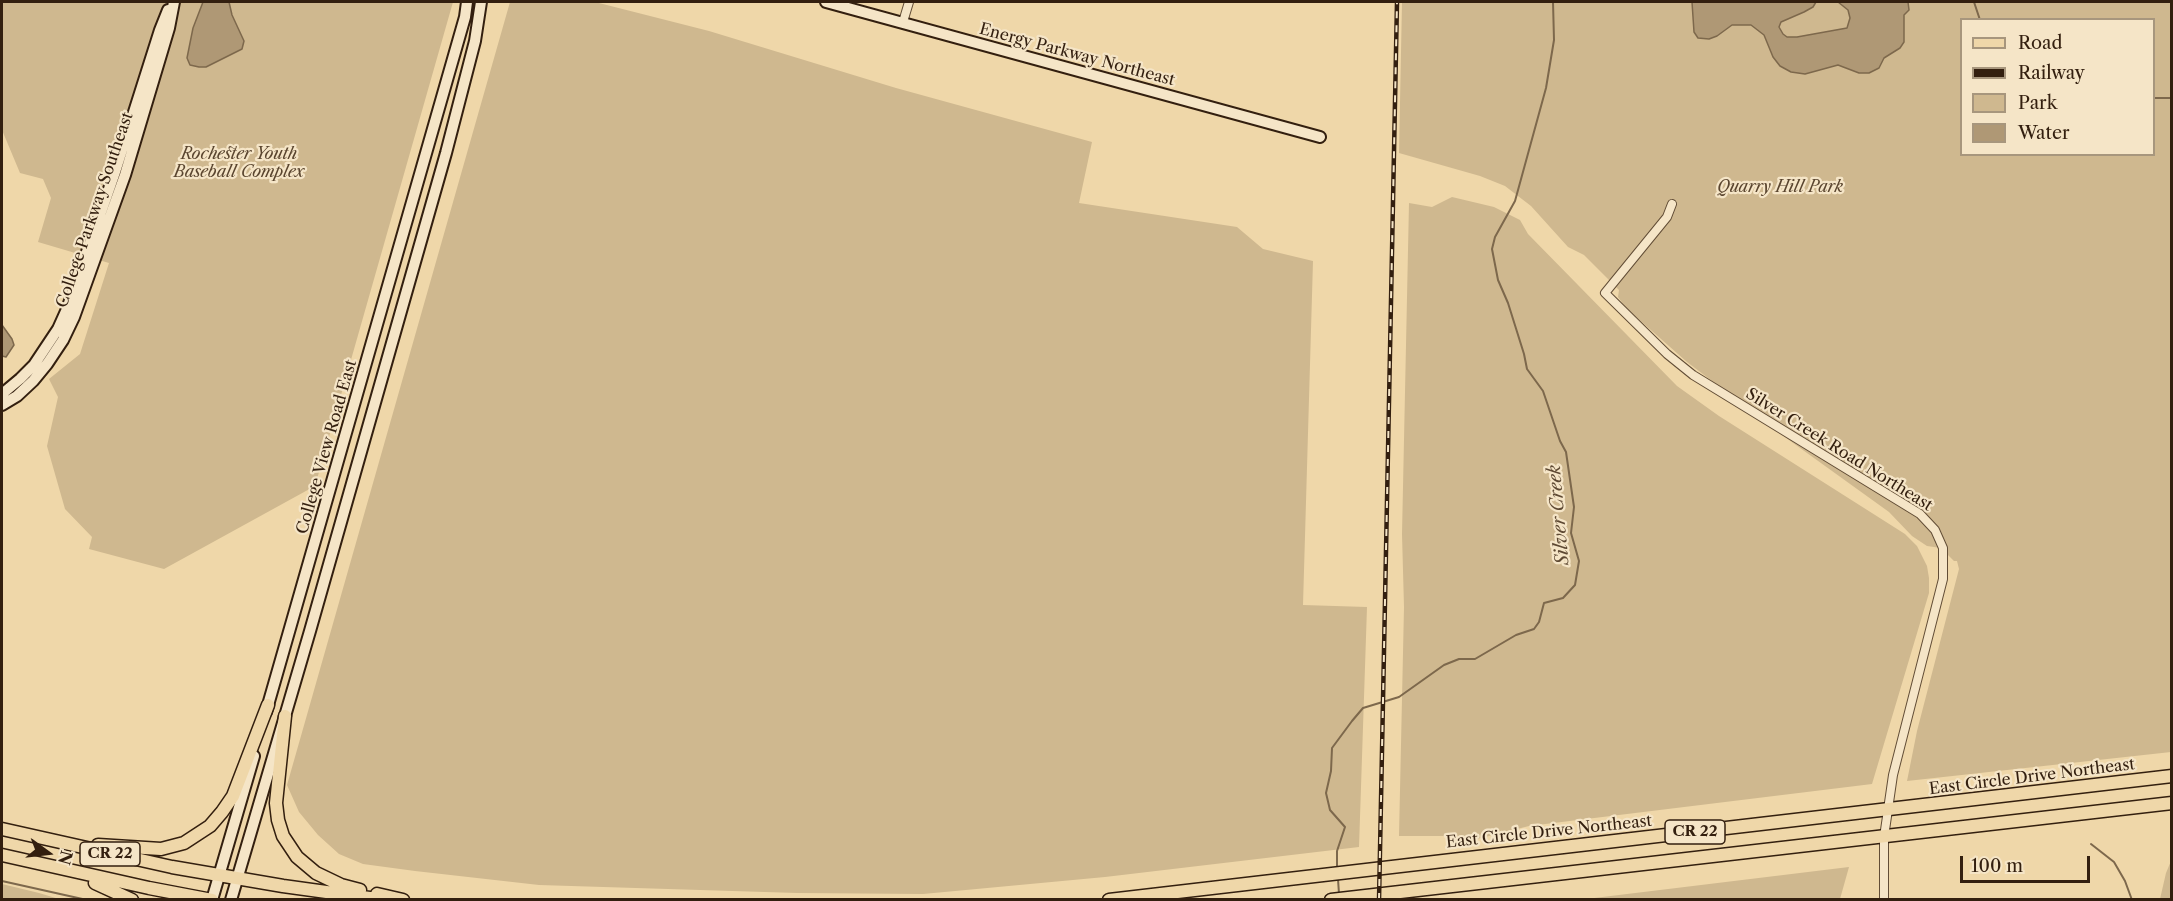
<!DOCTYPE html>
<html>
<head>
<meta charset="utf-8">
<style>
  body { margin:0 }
  #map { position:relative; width:2173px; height:901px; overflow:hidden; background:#efd7a9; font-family:"Libre Caslon Text",serif }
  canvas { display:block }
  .frame { position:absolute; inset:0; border:3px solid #331f0f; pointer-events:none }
  .legend { position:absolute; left:1960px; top:18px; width:195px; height:138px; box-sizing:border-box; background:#f5e5c7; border:2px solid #a7967d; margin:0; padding:8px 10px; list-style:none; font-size:18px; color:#331f0f }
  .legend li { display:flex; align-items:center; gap:12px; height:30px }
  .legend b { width:30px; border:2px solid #a7967d }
  .north { position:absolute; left:18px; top:823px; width:60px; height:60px; -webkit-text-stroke:4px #f5e5c7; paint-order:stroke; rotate:105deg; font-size:16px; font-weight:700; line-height:24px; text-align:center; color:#331f0f }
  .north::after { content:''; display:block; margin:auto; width:21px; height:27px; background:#331f0f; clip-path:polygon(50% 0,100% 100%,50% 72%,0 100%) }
  .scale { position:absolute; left:1960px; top:856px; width:130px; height:27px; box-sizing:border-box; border:3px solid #331f0f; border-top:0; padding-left:8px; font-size:18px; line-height:21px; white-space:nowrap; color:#331f0f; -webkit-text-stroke:4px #f5e5c7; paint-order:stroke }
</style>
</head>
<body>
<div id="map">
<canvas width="2173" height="901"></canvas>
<div class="frame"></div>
<ul class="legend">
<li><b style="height:8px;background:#efd7a9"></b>Road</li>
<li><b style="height:8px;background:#331f0f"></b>Railway</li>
<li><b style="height:16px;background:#cfb88f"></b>Park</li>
<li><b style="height:16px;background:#af9875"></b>Water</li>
</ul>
<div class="north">N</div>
<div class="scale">100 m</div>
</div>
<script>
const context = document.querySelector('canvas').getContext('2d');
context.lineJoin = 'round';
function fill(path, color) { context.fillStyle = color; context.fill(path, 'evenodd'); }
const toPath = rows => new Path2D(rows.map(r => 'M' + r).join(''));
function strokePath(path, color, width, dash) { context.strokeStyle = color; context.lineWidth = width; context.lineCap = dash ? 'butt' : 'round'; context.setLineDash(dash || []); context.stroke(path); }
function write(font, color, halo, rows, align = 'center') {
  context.font = font + ' "Libre Caslon Text",serif'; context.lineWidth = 4.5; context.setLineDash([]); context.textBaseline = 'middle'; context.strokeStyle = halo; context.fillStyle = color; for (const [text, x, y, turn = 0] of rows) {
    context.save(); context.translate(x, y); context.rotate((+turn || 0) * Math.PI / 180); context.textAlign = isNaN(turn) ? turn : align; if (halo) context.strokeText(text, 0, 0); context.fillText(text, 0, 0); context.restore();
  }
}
const green = toPath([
  [2,2,453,2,315,486,164,569,89,549,92,537,65,509,47,446,58,397,49,379,80,354,109,263,38,242,51,198,43,179,20,173,2,130],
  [510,2,595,2,709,31,896,88,1092,142,1079,203,1237,227,1263,249,1313,261,1303,605,1367,607,1359,847,1105,877,923,894,797,893,539,885,415,871,363,864,339,854,318,835,299,812,287,785],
  [1402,2,2171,2,2171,752,1907,781,1917,731,1959,569,1957,561,1954,561,1941,548,1927,546,1912,536,1889,512,1782,435,1764,414,1716,384,1687,362,1626,308,1618,297,1619,290,1584,255,1568,247,1531,206,1505,186,1480,176,1399,153],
  [1962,20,2154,20,2154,154,1962,154],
  [1452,197,1494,207,1520,220,1528,234,1677,386,1719,416,1905,534,1917,546,1927,566,1929,578,1929,593,1872,784,1529,826,1473,840,1443,836,1399,836,1404,607,1402,534,1409,203,1432,207],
  [2171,861,2171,899,2160,899,2166,873],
  [1849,867,1840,899,1586,899],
  [2,884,39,893,59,899,2,899]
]);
const water = toPath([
  [203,2,229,2,232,15,244,41,242,49,206,67,199,67,190,65,187,58,193,28,203,2],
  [1692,2,1816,2,1813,7,1804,12,1781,22,1779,27,1783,34,1787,37,1797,37,1847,28,1850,18,1848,10,1838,2,1908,2,1909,10,1904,15,1904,42,1900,48,1884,58,1879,68,1869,73,1859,73,1838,65,1805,74,1791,72,1780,66,1773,57,1764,35,1751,25,1732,25,1717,36,1709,39,1698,38,1694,32,1692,2],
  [2,325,12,339,14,345,6,357,2,356,2,325]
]);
const stream = toPath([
  [1974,2,1980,20],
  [2154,98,2172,98],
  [2091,844,2114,862,2125,881,2132,900],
  [1337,870,1337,851,1345,827,1330,810,1326,793,1331,771,1332,748,1352,721,1363,708,1399,697,1444,665,1459,659,1475,659,1516,635,1534,629,1539,622,1544,603,1563,598,1575,585,1579,561,1571,533,1574,507,1566,452,1560,441,1543,391,1527,369,1524,354,1508,303,1498,280,1492,249,1495,237,1515,201,1546,88,1554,40,1553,2],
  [1338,879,1339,894],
  [2,881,87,900]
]);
const street = toPath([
  [903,22,909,2],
  [1672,204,1667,217,1605,293,1667,354,1693,375,1920,514,1935,530,1943,548,1943,579,1893,775,1884,837,1884,900]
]);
const secondary = toPath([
  [826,2,1320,137],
  [2,394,20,379,34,365,58,329,67,309,115,172,160,30,168,10],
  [2,405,17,396,33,381,47,364,63,340,74,317,125,175,169,28,174,2],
  [266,712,465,17,467,2],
  [212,900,254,756],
  [231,900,310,631,446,153,475,41,481,2]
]);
const primary = toPath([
  [285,716,276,803,278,820,283,836,297,857,316,873,341,885,360,890],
  [2,829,172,867,283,886,384,900],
  [98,845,161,849,184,843,210,826,222,812,233,796,268,705],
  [2,855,149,888,212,900],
  [95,883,132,900],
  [377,894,403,900],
  [1109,900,2172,776],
  [1331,900,2172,803]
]);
const rail = toPath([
  [1379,900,1397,2]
]);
const shields = [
  [1695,832,60],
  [110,854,60]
];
const shieldNames = [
  ["CR 22",1695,832],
  ["CR 22",110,854]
];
const streetNames = [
  ["Energy Parkway Northeast",1077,55,15],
  ["College Parkway Southeast",95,210,-71],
  ["College View Road East",327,447,-74],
  ["Silver Creek Road Northeast",1839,450,32],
  ["East Circle Drive Northeast",2032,777,-7],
  ["East Circle Drive Northeast",1549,832,-6]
];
const parkNames = [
  ["Rochester Youth",239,154],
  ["Baseball Complex",239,172],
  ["Quarry Hill Park",1780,187]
];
const waterNames = [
  ["Silver Creek",1559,515,-95]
];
fill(green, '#cfb88f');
fill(water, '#af9875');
strokePath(water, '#7d684c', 1.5);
strokePath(stream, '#7d684c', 2);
strokePath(street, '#624d36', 10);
strokePath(secondary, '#331f0f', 14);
strokePath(primary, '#331f0f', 15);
strokePath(street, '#f5e5c7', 8);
strokePath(secondary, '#f5e5c7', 10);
strokePath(primary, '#efd7a9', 12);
strokePath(rail, '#331f0f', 4.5);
strokePath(rail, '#f5e5c7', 2, [7]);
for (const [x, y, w] of shields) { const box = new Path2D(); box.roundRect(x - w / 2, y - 12, w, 24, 4.5); context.fillStyle = '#f5e5c7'; context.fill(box); strokePath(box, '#331f0f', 1.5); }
write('bold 15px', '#331f0f', null, shieldNames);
write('16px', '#331f0f', '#f5e5c7', streetNames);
write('italic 16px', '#5a452f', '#f5e5c7', parkNames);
write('italic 18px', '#5e4933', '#f5e5c7', waterNames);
</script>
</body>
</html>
